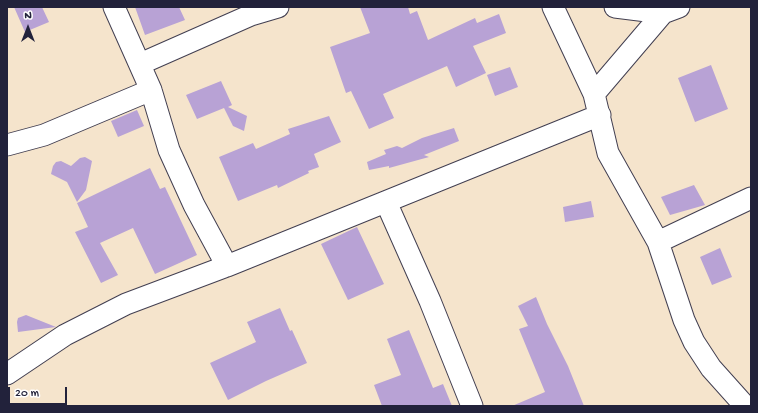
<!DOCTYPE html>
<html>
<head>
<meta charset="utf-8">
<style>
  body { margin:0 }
  #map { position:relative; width:758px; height:413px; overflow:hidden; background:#f5e4cc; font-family:"Gochi Hand",sans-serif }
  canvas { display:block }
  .frame { position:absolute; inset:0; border:8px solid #22223b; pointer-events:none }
  .north { position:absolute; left:8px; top:8px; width:40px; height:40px; -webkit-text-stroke:3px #fff; paint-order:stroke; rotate:0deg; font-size:11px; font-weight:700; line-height:16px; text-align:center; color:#22223b }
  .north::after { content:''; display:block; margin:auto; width:14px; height:18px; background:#22223b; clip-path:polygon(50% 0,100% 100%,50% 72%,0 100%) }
  .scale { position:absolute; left:8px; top:387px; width:59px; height:18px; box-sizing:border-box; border:2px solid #22223b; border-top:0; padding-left:5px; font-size:12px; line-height:14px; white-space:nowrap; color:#22223b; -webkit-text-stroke:3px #fff; paint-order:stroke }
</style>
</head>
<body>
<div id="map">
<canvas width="758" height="413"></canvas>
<div class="frame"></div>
<div class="north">N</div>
<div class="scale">20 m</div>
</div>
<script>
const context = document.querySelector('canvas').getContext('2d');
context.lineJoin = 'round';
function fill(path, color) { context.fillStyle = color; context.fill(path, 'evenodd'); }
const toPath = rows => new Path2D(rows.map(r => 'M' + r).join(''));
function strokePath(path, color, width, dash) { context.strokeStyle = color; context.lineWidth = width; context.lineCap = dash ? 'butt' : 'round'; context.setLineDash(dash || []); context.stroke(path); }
const building = toPath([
  [14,7,42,7,49,22,25,32],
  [135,7,179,7,185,20,145,35],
  [360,7,408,7,410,14,417,11,428,40,475,18,477,23,499,14,506,33,473,46,486,73,456,87,447,66,383,94,394,118,369,129,351,91,346,93,330,47,370,33],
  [711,65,728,109,695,122,678,78],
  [510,67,518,87,495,96,487,75],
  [221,81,232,105,228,107,247,116,244,131,233,126,224,108,197,119,186,95],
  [137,110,144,126,118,137,111,121],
  [329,116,341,142,314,154,319,167,308,171,309,173,278,188,277,185,238,201,219,157,253,143,256,149,290,134,288,129],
  [454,128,459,141,424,155,429,157,389,168,389,166,369,170,367,162,386,154,384,150,397,146,402,148,422,138],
  [85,157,92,161,86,190,77,202,67,182,51,174,53,166,56,162,61,161,71,166,80,158],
  [150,168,160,189,165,187,197,255,155,274,133,228,100,243,118,275,101,283,75,232,88,227,77,203],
  [694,185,705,205,670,215,661,197],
  [591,201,594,217,565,222,563,207],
  [357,227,384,284,348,300,321,244],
  [720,248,732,277,712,285,700,257],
  [536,297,547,324,568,366,584,406,512,406,545,392,519,329,528,326,518,306],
  [280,308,290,331,292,330,307,363,266,381,228,400,210,363,256,342,247,322],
  [26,315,56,327,18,332,17,322,18,318],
  [409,330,433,388,443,384,452,406,382,406,374,385,401,375,387,339]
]);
const street = toPath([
  [114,7,151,90,169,150,194,205,227,266],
  [553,7,594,94,608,153,658,242,684,320,694,342,711,368,745,406],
  [615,7,663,13],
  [140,64,251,15,278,7],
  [594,94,663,13,679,7],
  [7,145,44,135,151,90],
  [386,202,430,301,472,406],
  [658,242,751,198],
  [7,374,65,335,126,304,227,266,600,115]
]);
fill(building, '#b8a2d5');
strokePath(street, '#423f51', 23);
strokePath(street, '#fff', 21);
</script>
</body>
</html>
